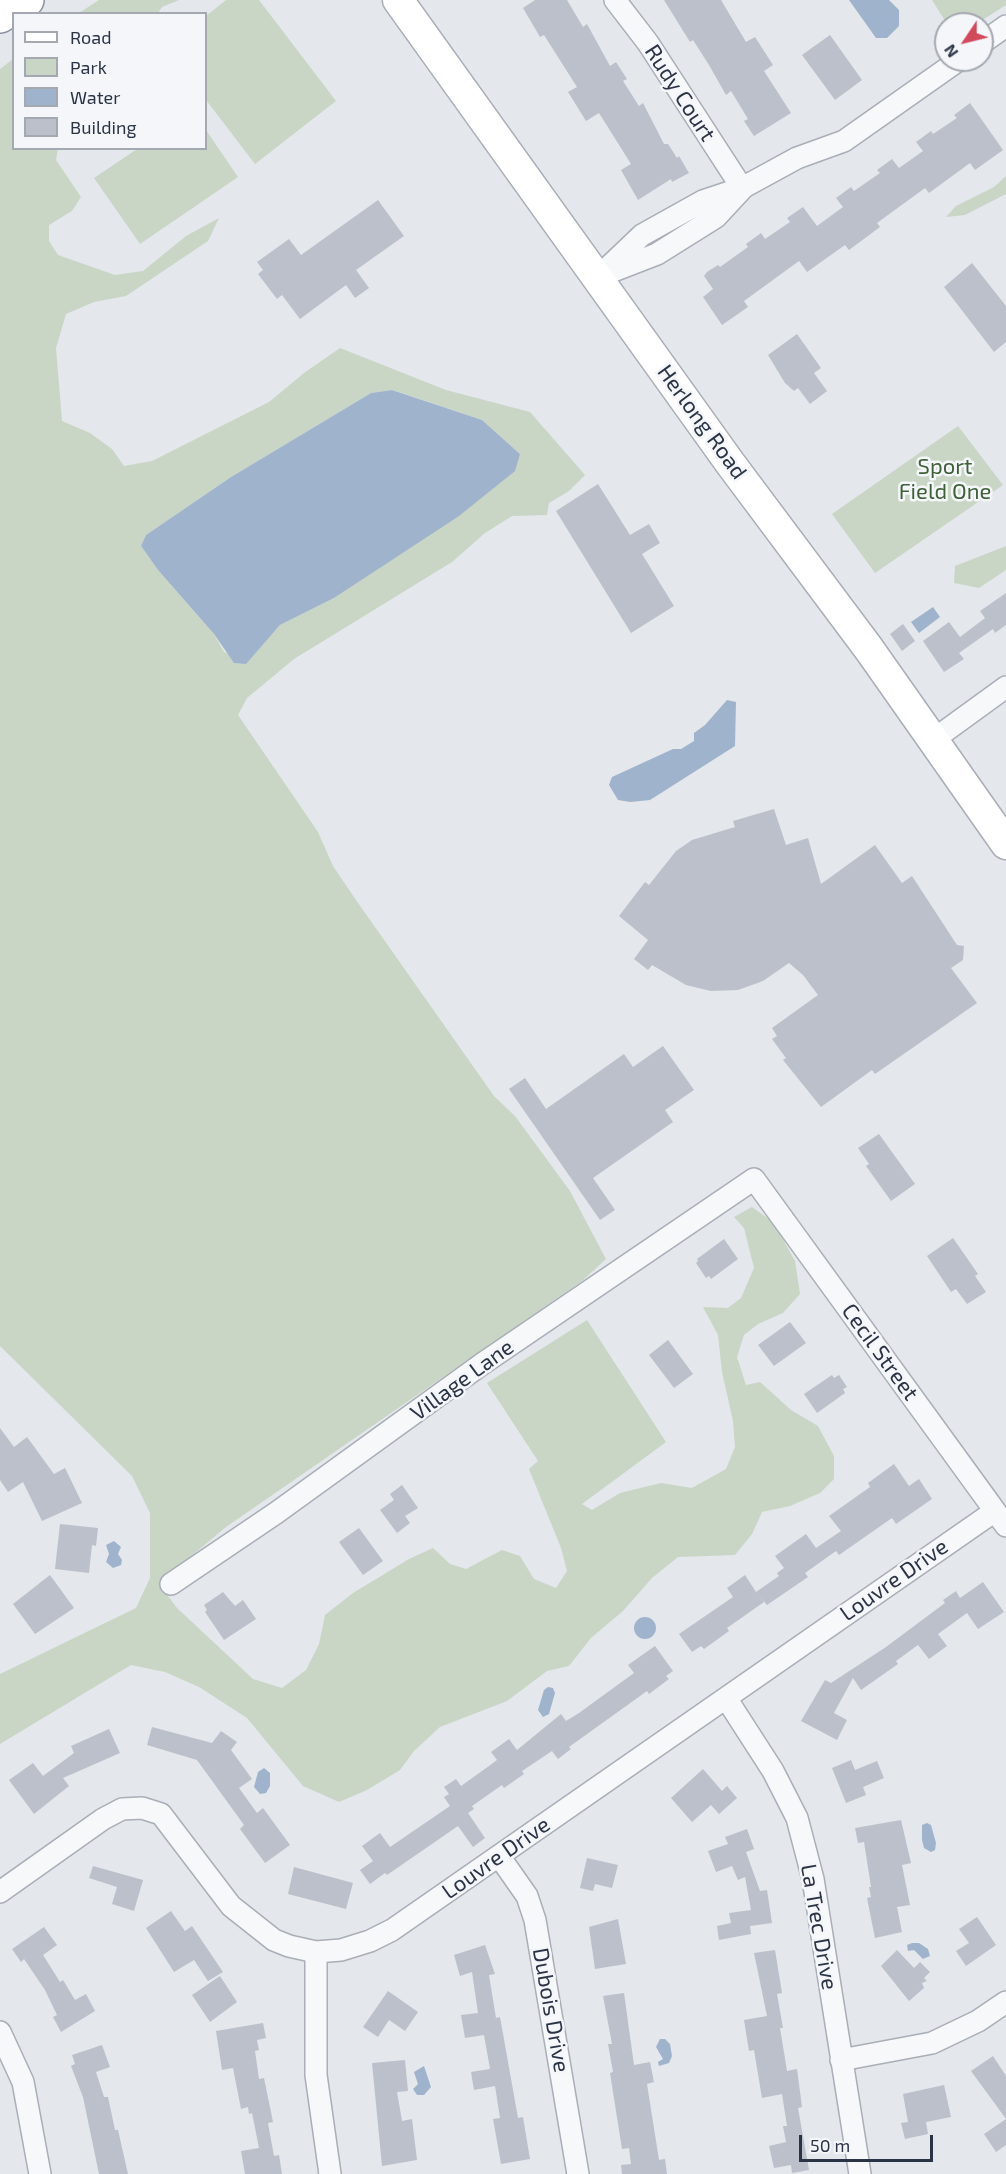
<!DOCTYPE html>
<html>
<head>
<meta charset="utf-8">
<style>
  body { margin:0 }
  #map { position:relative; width:1006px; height:2174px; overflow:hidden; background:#e4e7ec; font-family:"Exo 2",sans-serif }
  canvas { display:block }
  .legend { position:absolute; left:12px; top:12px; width:195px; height:138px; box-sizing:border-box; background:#f4f6f9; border:2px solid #a4a8b1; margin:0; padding:8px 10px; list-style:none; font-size:18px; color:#2b3445 }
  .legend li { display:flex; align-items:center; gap:12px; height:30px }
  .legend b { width:30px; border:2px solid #a4a8b1 }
  .north { position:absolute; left:934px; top:12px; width:60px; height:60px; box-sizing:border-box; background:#f4f6f9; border:2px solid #a4a8b1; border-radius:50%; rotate:235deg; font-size:16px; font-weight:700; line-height:24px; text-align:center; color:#2b3445 }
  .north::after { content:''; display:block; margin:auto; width:21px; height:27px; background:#d1495b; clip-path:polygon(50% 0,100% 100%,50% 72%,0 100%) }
  .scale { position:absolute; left:799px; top:2135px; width:134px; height:27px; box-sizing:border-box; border:3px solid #2b3445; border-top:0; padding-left:8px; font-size:18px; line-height:21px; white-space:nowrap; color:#2b3445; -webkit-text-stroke:4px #f4f6f9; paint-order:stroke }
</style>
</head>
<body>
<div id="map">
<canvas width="1006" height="2174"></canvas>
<ul class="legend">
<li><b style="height:8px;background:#fff"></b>Road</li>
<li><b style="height:16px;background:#c9d6c5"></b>Park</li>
<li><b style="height:16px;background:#9fb4cc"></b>Water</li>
<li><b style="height:16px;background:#bbc0ca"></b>Building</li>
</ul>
<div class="north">N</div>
<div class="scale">50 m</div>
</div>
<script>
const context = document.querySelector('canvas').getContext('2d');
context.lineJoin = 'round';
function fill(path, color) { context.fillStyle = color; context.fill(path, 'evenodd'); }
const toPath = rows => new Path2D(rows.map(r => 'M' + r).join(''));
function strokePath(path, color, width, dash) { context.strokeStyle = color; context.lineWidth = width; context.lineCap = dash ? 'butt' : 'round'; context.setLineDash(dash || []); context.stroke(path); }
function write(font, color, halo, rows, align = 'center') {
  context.font = font + ' "Exo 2",sans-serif'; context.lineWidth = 5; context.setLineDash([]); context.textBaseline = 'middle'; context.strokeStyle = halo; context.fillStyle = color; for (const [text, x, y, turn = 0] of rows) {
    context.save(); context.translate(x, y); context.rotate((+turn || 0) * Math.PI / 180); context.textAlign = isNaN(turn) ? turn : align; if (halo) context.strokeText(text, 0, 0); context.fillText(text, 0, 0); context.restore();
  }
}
const green = toPath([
  [99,0,179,0,162,7,158,13,79,13],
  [226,0,259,0,336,101,255,164,206,100,206,16],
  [932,0,1006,0,1006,5,976,24,947,24],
  [13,59,14,148,58,149,56,160,81,197,72,211,49,225,49,241,58,255,115,275,143,271,186,236,219,218,208,241,126,296,94,302,66,314,56,348,62,421,90,433,112,449,124,466,152,461,269,402,304,373,340,348,446,390,530,412,585,475,569,491,549,503,547,515,512,516,485,533,452,562,294,659,247,698,238,715,318,832,333,866,356,900,494,1096,515,1116,570,1191,606,1259,582,1281,226,1527,171,1573,162,1588,177,1608,253,1679,282,1688,306,1670,319,1644,325,1615,353,1593,409,1559,433,1548,450,1564,466,1569,502,1550,520,1556,534,1579,556,1588,567,1571,561,1548,529,1469,538,1461,487,1383,587,1320,666,1442,582,1504,592,1510,620,1493,661,1483,692,1488,726,1469,735,1447,733,1421,722,1372,718,1335,703,1307,728,1308,741,1298,754,1268,744,1228,734,1217,752,1207,773,1222,795,1261,800,1294,783,1313,758,1324,744,1335,737,1357,746,1385,760,1382,791,1410,818,1426,834,1456,834,1479,820,1493,790,1506,762,1512,752,1534,735,1555,678,1557,652,1578,623,1611,591,1638,569,1666,547,1671,507,1701,440,1727,414,1751,400,1770,367,1790,339,1802,303,1786,247,1718,199,1687,165,1672,131,1665,0,1744,0,1674,136,1608,150,1578,150,1513,132,1476,0,1346,0,69],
  [393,390,482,420,520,454,392,559,334,598,280,625,246,663,224,652,214,634,158,570,141,546,146,535,231,477,371,393],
  [206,130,238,177,140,244,94,178,137,149,206,148],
  [1006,176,1006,194,1004,195,965,215,946,217,956,206,994,187],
  [958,426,1003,485,875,573,832,514],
  [1006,546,1006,570,979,588,954,583,955,566]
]);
const water = toPath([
  [849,0,889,0,899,10,899,26,887,38,876,38],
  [392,390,482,420,520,454,515,471,459,516,334,598,280,625,246,664,234,663,214,634,158,570,141,546,146,535,231,477,371,393],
  [933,607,940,617,919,633,911,622],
  [727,700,736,702,735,746,650,800,630,802,618,800,609,785,612,777,673,749,681,749,694,741,694,733,705,725],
  [114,1541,121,1547,118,1554,122,1560,121,1565,113,1568,106,1562,109,1554,106,1545],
  '634 1628a11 11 0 1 1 22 0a11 11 0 1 1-22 0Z',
  [548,1687,553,1688,555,1693,549,1714,543,1717,538,1710,544,1690],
  [264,1768,270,1773,270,1786,266,1793,260,1794,254,1787,258,1772],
  [927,1823,931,1825,936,1843,935,1850,931,1852,924,1848,922,1840,922,1825],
  [912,1943,919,1943,928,1949,930,1956,923,1959,914,1950,908,1951,907,1945],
  [660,2039,665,2039,670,2044,672,2056,669,2063,659,2066,658,2062,663,2059,656,2047],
  [424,2066,431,2087,424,2095,417,2095,413,2089,418,2084,414,2072]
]);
const building = toPath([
  [535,0,567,0,583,27,587,24,610,66,616,62,627,79,623,81,639,106,643,103,664,144,668,144,677,158,679,156,689,173,672,182,671,179,638,200,621,170,631,164,599,113,586,121,568,92,577,87,544,35,540,37,523,8],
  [664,0,721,0,746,42,755,37,773,65,764,71,791,113,754,136,744,121,748,119,731,91,726,95,709,65,693,40,690,42],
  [830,35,862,80,835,100,802,55],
  [970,103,1003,150,975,170,970,163,929,193,925,188,877,223,880,227,849,250,845,245,807,272,799,261,744,301,748,307,722,325,703,297,713,289,704,276,707,272,718,265,720,267,748,247,746,244,761,233,765,239,790,222,787,218,803,207,817,226,843,207,836,198,851,187,854,191,880,173,877,170,892,159,899,168,923,151,916,142,931,131,933,134,957,118,954,115],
  [378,200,404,236,356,270,369,288,355,298,346,285,300,319,282,295,277,299,258,274,263,270,257,262,289,239,301,255],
  [972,263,1006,306,1006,342,994,352,944,287],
  [797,334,821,368,814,373,827,391,810,404,798,388,794,391,785,383,768,355],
  [598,484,630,535,649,524,660,543,642,554,674,606,631,633,556,511],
  [1006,593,1006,625,995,633,993,629,959,653,964,659,944,672,923,641,949,622,960,637,985,618,980,611],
  [903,624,915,641,902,651,890,634],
  [774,809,786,845,808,838,821,884,875,845,902,883,912,876,957,945,964,946,963,960,951,968,977,1003,875,1074,872,1070,821,1107,783,1060,786,1058,772,1039,777,1036,772,1028,818,995,803,975,789,963,763,981,738,990,711,991,686,985,652,965,648,970,634,959,648,940,619,916,645,882,649,885,676,851,692,840,735,827,733,821],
  [663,1046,694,1090,665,1110,673,1122,593,1178,615,1210,600,1220,509,1089,525,1078,546,1109,624,1054,633,1067],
  [879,1134,915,1184,891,1201,866,1166,869,1164,858,1148],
  [953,1238,978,1274,975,1276,986,1292,967,1304,956,1289,951,1292,927,1256],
  [724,1239,738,1259,711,1279,709,1276,706,1278,696,1263,698,1261,697,1259],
  [790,1322,806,1343,774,1366,758,1345],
  [668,1340,693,1374,674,1388,649,1355],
  [832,1375,834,1378,839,1375,847,1387,843,1389,845,1393,817,1413,804,1394],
  [0,1428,14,1447,27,1437,54,1474,65,1468,82,1503,42,1521,23,1482,8,1492,0,1480],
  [894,1464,909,1486,919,1479,932,1499,896,1524,892,1518,839,1555,836,1551,805,1573,808,1577,767,1605,758,1594,764,1602,727,1628,729,1631,704,1649,701,1646,692,1652,679,1634,733,1597,727,1588,745,1575,756,1592,779,1576,777,1573,784,1568,775,1556,806,1534,816,1548,841,1531,829,1516,870,1487,868,1483],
  [402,1485,418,1508,405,1516,410,1523,397,1533,380,1510,394,1500,390,1494],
  [60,1524,98,1528,96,1546,92,1545,89,1573,55,1569],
  [359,1528,383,1561,363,1575,339,1542],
  [50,1575,74,1608,35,1634,13,1604],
  [983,1582,1004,1612,978,1629,967,1613,938,1634,947,1646,929,1659,918,1645,896,1661,898,1664,861,1690,853,1678,834,1713,847,1720,837,1740,801,1721,825,1680,831,1683,886,1647,945,1603,943,1600,956,1591,960,1598],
  [223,1592,235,1606,243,1600,256,1619,224,1640,205,1612,207,1610,204,1605],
  [655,1646,673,1671,666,1676,669,1679,649,1694,647,1691,569,1747,571,1749,558,1759,552,1751,522,1771,524,1774,504,1788,502,1785,472,1806,474,1809,468,1813,485,1838,473,1847,458,1826,387,1875,385,1873,370,1884,360,1870,373,1861,362,1846,380,1833,390,1847,450,1806,444,1797,449,1794,444,1787,456,1779,461,1786,489,1766,497,1760,491,1752,509,1739,517,1750,561,1714,566,1721,579,1713,634,1673,628,1665],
  [152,1727,212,1743,221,1731,237,1742,231,1750,252,1779,239,1788,257,1813,263,1808,290,1845,265,1863,240,1829,244,1825,197,1760,147,1745],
  [109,1729,120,1753,63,1778,69,1786,34,1814,9,1780,33,1763,43,1776,74,1753,71,1746],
  [851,1760,855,1770,877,1761,884,1778,863,1787,866,1795,846,1803,832,1768],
  [703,1769,722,1791,727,1786,737,1798,719,1814,711,1805,692,1822,671,1798],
  [901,1820,911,1863,902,1865,910,1905,897,1907,902,1932,875,1938,867,1898,871,1897,869,1887,871,1887,864,1842,858,1843,855,1828],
  [747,1829,754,1849,746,1852,760,1891,767,1890,772,1923,750,1926,751,1934,719,1940,717,1926,731,1923,729,1913,751,1910,745,1877,738,1880,732,1866,716,1872,708,1851,728,1844,725,1837],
  [587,1858,618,1865,612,1888,595,1884,593,1891,580,1888],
  [93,1866,143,1880,134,1911,112,1904,117,1887,89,1878],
  [294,1867,353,1883,346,1909,288,1894],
  [171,1911,185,1931,192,1926,223,1972,208,1981,194,1960,174,1972,146,1928],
  [977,1917,996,1945,966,1966,956,1951,969,1943,959,1929],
  [618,1919,626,1964,595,1969,589,1927],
  [44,1927,57,1945,43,1955,60,1982,63,1980,75,2000,86,1994,95,2011,61,2032,53,2017,57,2015,45,1990,24,1959,21,1962,12,1949],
  [485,1945,495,1974,489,1975,496,2018,500,2017,518,2118,523,2117,530,2159,501,2164,493,2119,500,2118,495,2086,474,2090,471,2072,490,2069,484,2035,465,2038,461,2015,478,2013,472,1972,460,1976,454,1955],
  [775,1950,782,1993,777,1994,783,2028,780,2028,787,2071,797,2069,802,2107,798,2108,809,2170,792,2173,791,2165,774,2168,769,2146,786,2142,783,2126,787,2126,782,2094,762,2098,754,2050,749,2051,744,2020,767,2016,754,1953],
  [897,1950,914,1968,920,1962,930,1972,924,1978,927,1981,922,1983,924,1988,909,2001,881,1966],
  [220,1976,237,2002,210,2022,192,1995],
  [388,1991,418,2012,405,2031,389,2020,378,2037,363,2027],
  [624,1993,634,2065,650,2062,654,2082,647,2084,659,2160,665,2159,667,2174,622,2174,621,2165,631,2164,629,2148,622,2149,610,2073,613,2072,608,2044,612,2044,603,1996],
  [263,2023,266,2038,257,2040,259,2050,255,2051,259,2079,264,2078,273,2122,268,2123,274,2156,279,2155,282,2174,245,2174,241,2151,259,2148,252,2113,249,2114,248,2107,241,2109,233,2068,222,2070,216,2031],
  [102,2045,110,2067,96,2072,104,2097,108,2097,115,2130,118,2130,128,2174,99,2174,83,2097,71,2066,75,2064,72,2055],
  [993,2056,1006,2076,1006,2119,971,2071],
  [405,2060,408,2091,397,2092,402,2121,412,2119,417,2160,382,2166,372,2063],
  [944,2085,951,2117,926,2122,928,2134,905,2139,901,2123,908,2122,903,2094],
  [1006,2119,1006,2145,996,2152,984,2134]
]);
const street = toPath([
  [615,0,648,43,742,188],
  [982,43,1006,26],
  [608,273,657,254,716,217,742,189],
  [599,276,642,235,703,201,742,188,797,158,844,141,959,60],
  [933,740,1006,687],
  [171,1584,276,1513,482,1364,754,1179,1006,1526],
  [726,1698,773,1771,797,1818,813,1879,860,2174],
  [499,1856,527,1896,535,1920,578,2174],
  [0,1892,103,1819,122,1809,142,1808,161,1814,231,1906,274,1940,289,1946,316,1952,341,1950,370,1941,392,1930,995,1511],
  [316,1952,316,2075,330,2174],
  [0,2032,23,2082,40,2174],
  [841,2060,932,2043,978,2021,1006,2002]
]);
const secondary = toPath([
  [398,0,730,463,869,649,1006,844]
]);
const highway = toPath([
  [0,16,27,0]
]);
const streetNames = [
  ["Rudy Court",680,93,57],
  ["Herlong Road",702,422,54],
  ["Cecil Street",880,1352,54],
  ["Village Lane",462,1380,-36],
  ["Louvre Drive",894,1580,-35],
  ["Louvre Drive",496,1858,-35],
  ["La Trec Drive",819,1927,80],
  ["Dubois Drive",551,2010,80]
];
const parkNames = [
  ["Sport",945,467],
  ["Field One",945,492]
];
fill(green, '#c9d6c5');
fill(water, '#9fb4cc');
fill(building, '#bbc0ca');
strokePath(street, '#a9aeb7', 24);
strokePath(secondary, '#a9aeb7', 33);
strokePath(highway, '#8b94a3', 36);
strokePath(street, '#f7f8fa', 21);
strokePath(secondary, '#fff', 30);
strokePath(highway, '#fff', 33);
write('22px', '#2b3445', '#f4f6f9', streetNames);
write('22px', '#3f6138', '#f4f6f9', parkNames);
</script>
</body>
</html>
